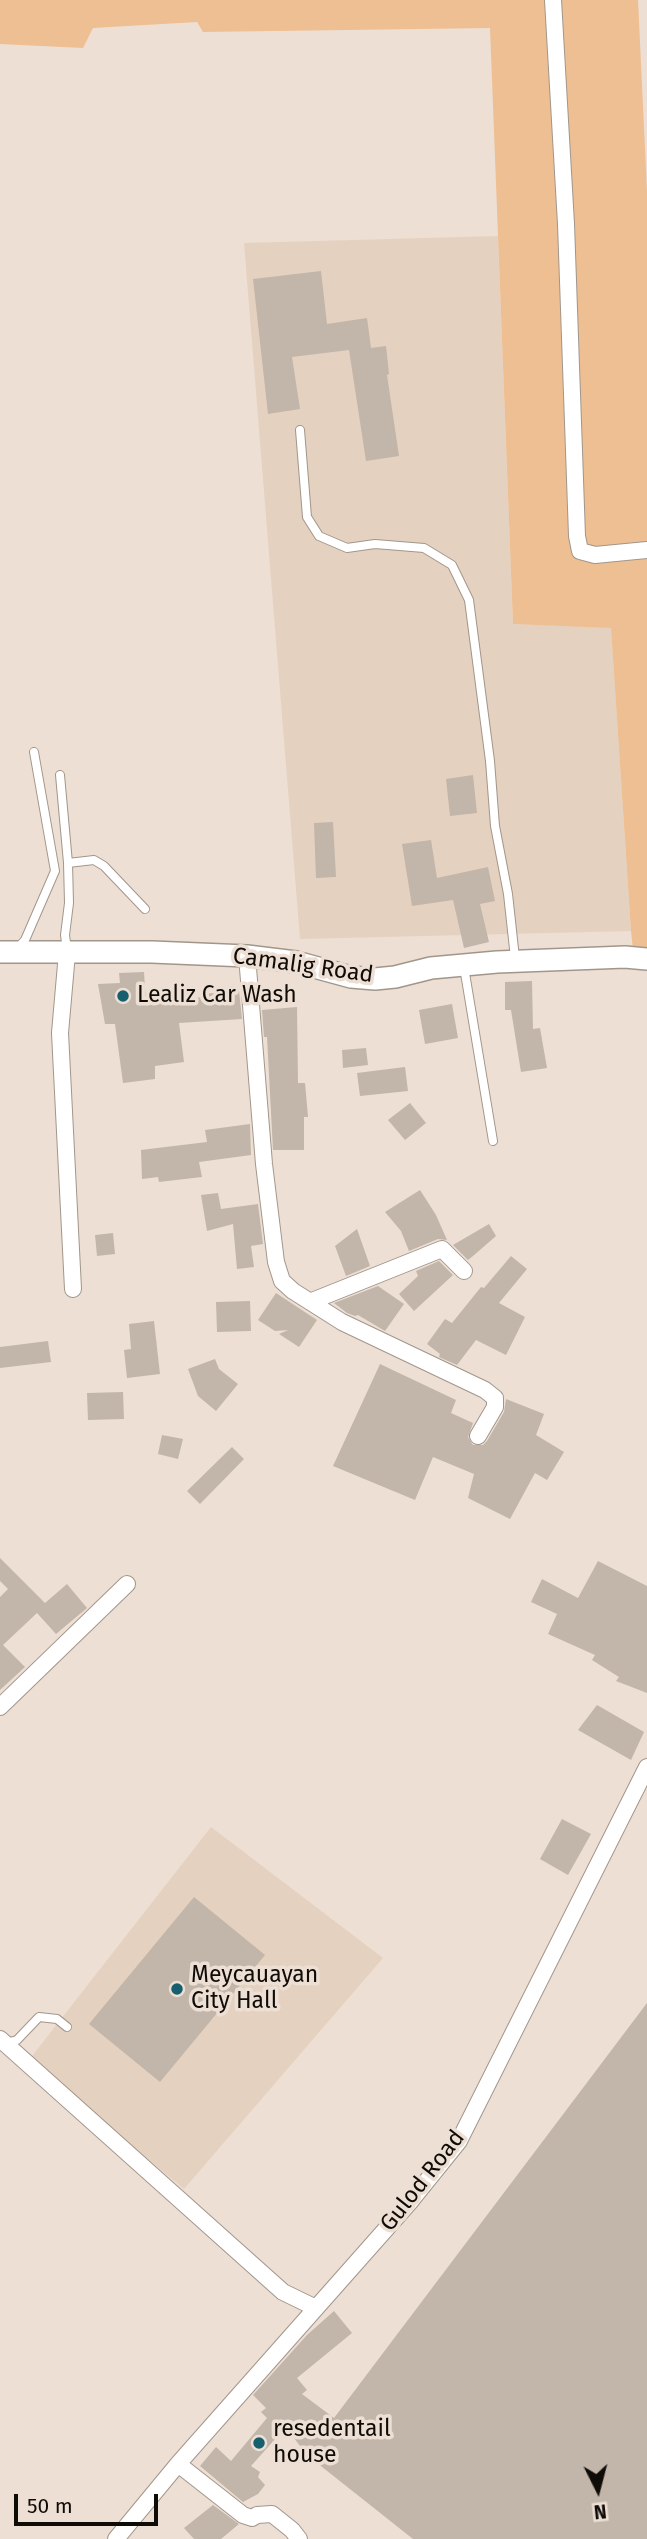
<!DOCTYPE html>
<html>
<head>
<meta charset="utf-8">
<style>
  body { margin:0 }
  #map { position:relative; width:647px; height:2539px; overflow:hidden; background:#eddfd3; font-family:"Fira Sans",sans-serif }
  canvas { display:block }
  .north { position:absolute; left:563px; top:2455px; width:70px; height:70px; -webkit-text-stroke:5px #eddfd3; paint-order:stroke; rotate:174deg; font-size:19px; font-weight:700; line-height:28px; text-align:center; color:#0f0b07 }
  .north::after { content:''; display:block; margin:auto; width:24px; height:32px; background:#0f0b07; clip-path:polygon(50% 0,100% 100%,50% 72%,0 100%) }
  .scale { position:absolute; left:14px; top:2494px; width:144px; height:32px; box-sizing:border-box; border:4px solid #0f0b07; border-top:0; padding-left:9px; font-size:21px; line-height:24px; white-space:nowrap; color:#0f0b07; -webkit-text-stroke:5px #eddfd3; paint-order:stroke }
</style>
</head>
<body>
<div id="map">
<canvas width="647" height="2539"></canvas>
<div class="north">N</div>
<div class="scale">50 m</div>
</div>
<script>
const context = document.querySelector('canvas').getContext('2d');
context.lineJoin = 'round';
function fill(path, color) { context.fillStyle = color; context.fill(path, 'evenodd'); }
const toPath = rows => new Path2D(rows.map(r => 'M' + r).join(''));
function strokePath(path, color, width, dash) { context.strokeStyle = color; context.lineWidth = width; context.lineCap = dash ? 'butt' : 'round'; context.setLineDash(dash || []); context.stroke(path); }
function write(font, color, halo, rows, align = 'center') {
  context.font = font + ' "Fira Sans",sans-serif'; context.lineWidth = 7; context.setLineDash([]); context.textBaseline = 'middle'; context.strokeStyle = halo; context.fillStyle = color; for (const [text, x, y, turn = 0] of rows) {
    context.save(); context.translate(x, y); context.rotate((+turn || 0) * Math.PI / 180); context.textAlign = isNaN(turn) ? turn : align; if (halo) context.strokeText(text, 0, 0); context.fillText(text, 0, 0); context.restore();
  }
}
const built = toPath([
  [498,236,513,624,611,627,631,931,300,939,244,243],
  [211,1827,383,1958,184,2189,29,2060]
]);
const green = toPath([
  [0,0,638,0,647,192,647,959,634,958,631,931,611,628,513,624,490,28,203,32,197,22,93,28,83,48,0,44]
]);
const building = toPath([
  [321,271,327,324,367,318,371,348,386,346,389,374,387,375,399,456,366,461,349,350,292,357,300,409,268,414,253,279],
  [473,775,477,813,450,816,446,779],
  [333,822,336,877,316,878,314,823],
  [431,840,437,878,488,867,495,901,480,904,489,942,464,948,453,900,412,906,402,844],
  [144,972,146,1005,202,997,202,994,239,991,242,1019,179,1023,184,1062,155,1066,155,1079,123,1083,115,1024,105,1024,98,984,120,983,119,973],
  [532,981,533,1029,540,1028,547,1068,521,1072,511,1010,505,1010,505,982],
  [452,1004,458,1038,425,1044,419,1010],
  [297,1007,298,1083,305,1083,308,1117,304,1117,304,1150,273,1150,267,1037,264,1037,262,1010],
  [366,1048,368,1065,343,1068,342,1050],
  [405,1067,408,1091,360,1096,357,1073],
  [410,1103,426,1123,405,1140,388,1120],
  [250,1124,251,1155,199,1162,202,1177,159,1182,158,1177,142,1179,141,1150,207,1142,205,1130],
  [420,1190,436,1215,447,1240,438,1239,409,1251,401,1231,385,1212],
  [218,1193,221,1209,258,1204,263,1244,251,1246,254,1267,237,1269,233,1224,207,1231,201,1195],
  [489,1224,496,1236,473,1256,468,1260,453,1245],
  [357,1229,370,1266,346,1276,335,1246],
  [113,1233,115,1254,97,1256,95,1235],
  [511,1256,527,1269,499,1303,525,1317,506,1355,476,1340,457,1365,439,1357,440,1354,427,1344,445,1319,452,1323,481,1287,484,1288],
  [439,1261,453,1275,414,1311,399,1294,418,1276,416,1271],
  [378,1286,404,1304,385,1331,358,1315,355,1316,347,1313,334,1303],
  [276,1293,317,1320,299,1347,279,1334,288,1330,275,1331,258,1320],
  [250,1301,251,1331,217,1332,216,1302],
  [154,1321,160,1374,127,1378,124,1350,131,1349,129,1324],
  [48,1341,51,1362,0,1368,0,1347],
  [215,1359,219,1369,238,1384,216,1411,198,1396,188,1369],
  [380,1364,456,1400,451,1413,473,1423,468,1437,473,1445,483,1445,487,1441,504,1412,506,1399,544,1414,536,1435,564,1452,547,1480,535,1473,510,1519,468,1498,474,1474,433,1457,415,1500,333,1466],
  [123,1392,124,1419,88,1420,87,1393],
  [162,1435,183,1439,178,1459,158,1454],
  [232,1447,244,1459,200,1504,187,1491],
  [0,1558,45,1603,67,1584,87,1608,56,1634,37,1613,3,1645,25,1667,0,1690,0,1597,8,1589,0,1581],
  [598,1561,647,1586,647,1693,616,1681,619,1677,592,1660,595,1655,548,1634,557,1614,531,1602,542,1579,578,1598],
  [597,1705,644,1732,631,1760,578,1730],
  [562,1819,591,1834,568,1875,540,1859],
  [194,1897,265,1955,160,2082,89,2024],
  [647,2003,647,2539,413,2539,307,2455,287,2429,278,2438,277,2437,251,2466,260,2472,258,2477,265,2485,258,2494,243,2502,200,2466,216,2447,231,2461,267,2418,261,2412,266,2408,253,2395,307,2335,334,2311,352,2333,297,2378,307,2390,302,2394,334,2418],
  [213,2505,239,2524,221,2539,194,2539,184,2528]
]);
const lane = toPath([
  [300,430,307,517,319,536,347,548,375,544,424,548,452,565,469,600,490,761,495,826,508,894,515,958],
  [60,775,68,863,69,903,65,935,67,950],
  [68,863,94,860,104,866,145,909],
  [18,948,25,940,55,871,34,752],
  [464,967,493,1141],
  [6,2043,17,2040,39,2017,57,2019,67,2027]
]);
const street = toPath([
  [553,0,566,224,577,536,580,551,595,555,647,550],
  [67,953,60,1033,73,1289],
  [247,956,264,1164,276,1262,282,1281,293,1291,342,1322,485,1390,495,1398,495,1407,478,1436],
  [312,1301,442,1249,464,1271],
  [0,1707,127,1584],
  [0,2039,283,2292,316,2308],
  [178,2464,243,2515,252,2518,257,2515,272,2514,292,2530,299,2539],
  [116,2539,178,2464,409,2203,459,2141,647,1767]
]);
const secondary = toPath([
  [0,952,152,952,247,956,296,962,351,977,375,979,395,977,431,968,497,962,625,957,647,959]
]);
const markers = [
  [123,996,7,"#165f6e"],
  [177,1989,7,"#165f6e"],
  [259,2443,7,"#165f6e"]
];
const streetNames = [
  ["Camalig Road",303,966,8],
  ["Gulod Road",423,2181,-52]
];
const poiNames = [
  ["Lealiz Car Wash",137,996],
  ["Meycauayan",191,1976],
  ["City Hall",191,2002],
  ["resedentail",273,2430],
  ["house",273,2456]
];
fill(built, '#e5d1c0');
fill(green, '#eebf92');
fill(building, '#c2b5a9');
strokePath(lane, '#a2968b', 10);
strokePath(street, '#a2968b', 18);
strokePath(secondary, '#a2968b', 24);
strokePath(lane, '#fff', 8);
strokePath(street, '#fff', 16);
strokePath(secondary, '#fff', 21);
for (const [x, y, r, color] of markers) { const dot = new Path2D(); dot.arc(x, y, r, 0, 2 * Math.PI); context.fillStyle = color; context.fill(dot); strokePath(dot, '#eddfd3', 2.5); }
write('23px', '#0f0b07', '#eddfd3', streetNames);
write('23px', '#0f0b07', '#eddfd3', poiNames, 'left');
</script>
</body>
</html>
